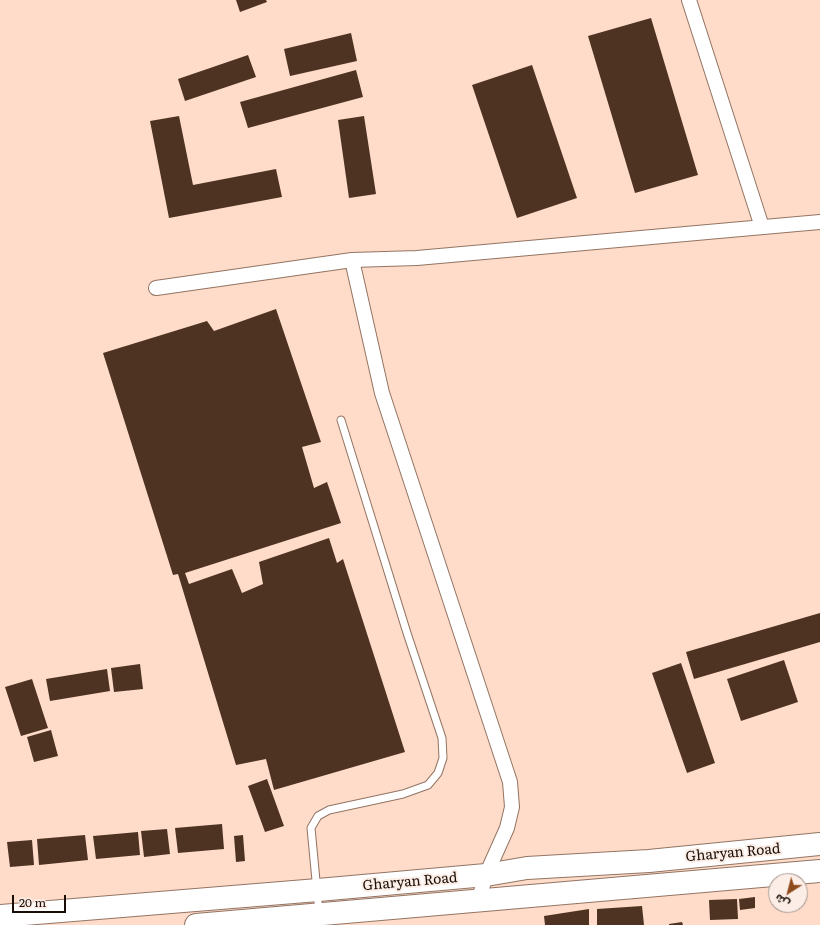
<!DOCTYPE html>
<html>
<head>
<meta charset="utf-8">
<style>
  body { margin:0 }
  #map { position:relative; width:820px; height:925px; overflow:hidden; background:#fedcc9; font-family:Literata,"Noto Sans Arabic",serif }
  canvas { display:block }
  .north { position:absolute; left:768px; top:873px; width:40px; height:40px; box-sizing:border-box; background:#fceee6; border:1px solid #a1948d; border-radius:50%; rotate:216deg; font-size:11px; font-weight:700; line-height:16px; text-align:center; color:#180d07 }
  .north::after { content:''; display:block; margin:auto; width:14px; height:18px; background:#8e4a1d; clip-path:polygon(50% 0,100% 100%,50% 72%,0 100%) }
  .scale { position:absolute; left:12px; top:895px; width:54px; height:18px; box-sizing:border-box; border:2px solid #180d07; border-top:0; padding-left:5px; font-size:12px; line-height:14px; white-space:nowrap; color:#180d07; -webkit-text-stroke:3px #fceee6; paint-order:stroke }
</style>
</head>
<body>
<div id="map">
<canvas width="820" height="925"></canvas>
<div class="north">ش</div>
<div class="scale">20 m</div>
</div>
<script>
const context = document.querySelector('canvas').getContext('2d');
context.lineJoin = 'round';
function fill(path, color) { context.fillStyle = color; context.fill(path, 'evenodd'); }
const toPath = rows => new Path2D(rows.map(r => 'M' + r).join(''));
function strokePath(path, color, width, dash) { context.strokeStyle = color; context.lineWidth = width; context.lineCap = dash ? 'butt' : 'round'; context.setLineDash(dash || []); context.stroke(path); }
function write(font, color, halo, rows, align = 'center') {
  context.font = font + ' Literata,serif'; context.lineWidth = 4; context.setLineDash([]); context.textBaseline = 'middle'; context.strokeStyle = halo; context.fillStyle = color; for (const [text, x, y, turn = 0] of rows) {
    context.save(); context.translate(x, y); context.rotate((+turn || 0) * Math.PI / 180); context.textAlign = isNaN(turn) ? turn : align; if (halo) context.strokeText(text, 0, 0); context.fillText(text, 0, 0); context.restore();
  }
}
const building = toPath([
  [236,0,266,0,267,2,240,12],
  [651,18,698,175,635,193,588,36],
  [351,33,357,61,290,76,284,49],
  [248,55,256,77,185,101,178,79],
  [532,65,577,198,517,218,472,85],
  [356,70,363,97,248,128,240,102],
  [179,116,193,185,276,169,282,197,169,218,150,121],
  [364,116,376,194,349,198,338,120],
  [276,309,321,442,302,447,314,488,327,482,341,523,185,573,189,584,232,569,242,593,263,584,259,562,329,538,337,563,343,559,405,752,274,790,266,759,236,765,178,574,173,575,103,353,207,321,214,331],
  [820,613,820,642,694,679,686,652],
  [784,660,798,702,741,721,727,679],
  [681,663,715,763,687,773,652,673],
  [140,664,143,689,114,692,111,668],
  [107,669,110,691,50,701,46,679],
  [32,679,48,728,21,736,5,687],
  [51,730,58,756,34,762,27,737],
  [267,779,284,826,265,832,248,786],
  [222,824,224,849,178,853,175,828],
  [167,829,170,854,144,857,141,831],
  [138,832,140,855,96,859,93,836],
  [85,835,88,860,39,865,37,839],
  [243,835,245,861,236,862,234,836],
  [32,840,34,865,10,867,7,842],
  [755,897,755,908,740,910,739,899],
  [737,899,738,919,710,920,709,900],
  [642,906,644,925,597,925,597,909],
  [589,909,589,925,545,925,544,916],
  [682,922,683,925,669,925,669,924]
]);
const lane = toPath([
  [319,912,311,828,318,816,329,810,403,794,428,785,438,773,443,758,442,738,407,633,341,420]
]);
const street = toPath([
  [689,0,762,227],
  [352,260,382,393,510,782,512,807,507,828,486,875,478,902],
  [156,288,352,260,417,258,820,222]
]);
const highway = toPath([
  [0,916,318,890,486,875,527,868,649,861,820,844],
  [196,925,820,871]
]);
const streetNames = [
  ["Gharyan Road",733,853,-5],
  ["Gharyan Road",410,882,-5]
];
fill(building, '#4e3323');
strokePath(lane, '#937463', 9);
strokePath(street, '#937463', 16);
strokePath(highway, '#937463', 24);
strokePath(lane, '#fff', 7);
strokePath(street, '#fff', 14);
strokePath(highway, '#fff', 22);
write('14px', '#180d07', '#fceee6', streetNames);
</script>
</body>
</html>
